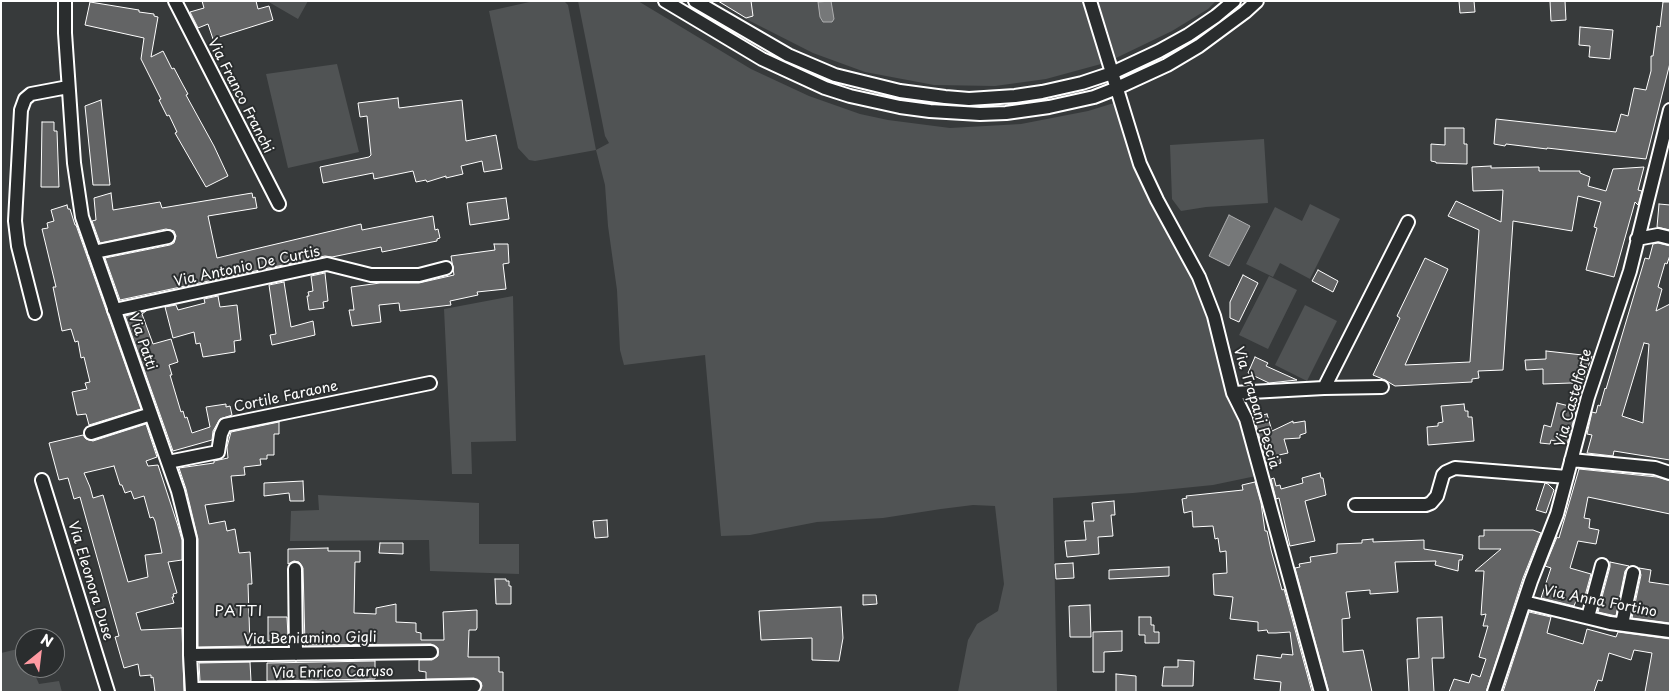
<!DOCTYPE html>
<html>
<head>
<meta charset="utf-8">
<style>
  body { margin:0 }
  #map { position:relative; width:1671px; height:693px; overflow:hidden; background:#373a3b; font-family:"Playpen Sans",sans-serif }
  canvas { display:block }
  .frame { position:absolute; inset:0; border:2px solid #fff; pointer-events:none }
  .north { position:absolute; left:15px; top:628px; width:50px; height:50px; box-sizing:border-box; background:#2a2d2e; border:1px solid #7f8182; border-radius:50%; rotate:29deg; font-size:14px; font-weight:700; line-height:20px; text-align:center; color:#fff }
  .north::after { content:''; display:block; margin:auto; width:18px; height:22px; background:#ff9aa2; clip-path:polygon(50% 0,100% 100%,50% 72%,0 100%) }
</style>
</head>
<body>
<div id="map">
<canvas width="1671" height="693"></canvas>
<div class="frame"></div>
<div class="north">N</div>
</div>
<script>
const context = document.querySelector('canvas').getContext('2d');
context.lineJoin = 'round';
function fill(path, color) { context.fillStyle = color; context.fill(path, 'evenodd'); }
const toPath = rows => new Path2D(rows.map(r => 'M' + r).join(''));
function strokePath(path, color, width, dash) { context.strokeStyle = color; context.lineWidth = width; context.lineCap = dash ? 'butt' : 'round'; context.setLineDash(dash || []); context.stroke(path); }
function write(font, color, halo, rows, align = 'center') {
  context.font = font + ' "Playpen Sans",sans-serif'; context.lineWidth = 4; context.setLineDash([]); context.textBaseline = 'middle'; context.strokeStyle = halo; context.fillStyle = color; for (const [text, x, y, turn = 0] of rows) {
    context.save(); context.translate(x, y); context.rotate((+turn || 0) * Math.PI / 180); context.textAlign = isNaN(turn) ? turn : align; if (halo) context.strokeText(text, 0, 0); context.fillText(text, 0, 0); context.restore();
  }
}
const green = toPath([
  [267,1,308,1,298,19],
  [534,1,564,1,568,5,596,150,609,143,605,136,578,1,638,1,751,69,809,96,860,114,888,120,950,128,1021,124,1088,111,1114,103,1141,180,1193,278,1204,304,1256,476,1213,485,1133,493,1053,498,1057,692,958,692,968,640,977,624,998,611,1004,584,995,506,973,505,941,509,883,518,817,522,750,535,721,536,705,355,624,365,620,350,617,290,608,226,605,185,596,150,535,161,529,160,518,148,489,11],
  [717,1,1085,1,1102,61,1101,64,1046,79,995,86,934,85,865,72,813,53,748,20],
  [1098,1,1216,1,1208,9,1172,31,1116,58],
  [337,64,359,152,288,168,266,74],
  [1264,139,1268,203,1206,207,1181,211,1172,199,1170,145],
  [1310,204,1340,219,1310,279,1280,263,1273,277,1246,264,1275,207,1302,221],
  [1269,276,1297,290,1268,349,1239,335],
  [513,296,516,441,471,442,472,474,452,474,444,309],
  [1305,305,1337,321,1307,381,1275,365],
  [318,495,479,503,479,544,519,544,519,574,430,571,429,540,290,541,291,511,319,510],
  [22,648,25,653,25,668,32,668,39,684,59,681,62,692,1,692,1,653]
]);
const water = toPath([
  [831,1,834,19,832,22,823,22,820,17,818,2,831,1],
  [1229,215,1250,226,1229,266,1209,256,1229,215]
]);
const building = toPath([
  [202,1,256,1,258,9,269,6,273,20,213,39,208,24,198,28,190,12,204,8,202,1],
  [718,1,751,1,753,16,746,18,718,1],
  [1459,1,1474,1,1475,12,1460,13,1459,1],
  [1550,1,1565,1,1566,20,1551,21,1550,1],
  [90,2,139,10,139,12,154,14,154,16,158,17,151,57,163,51,172,69,174,68,183,85,188,94,186,95,214,146,228,176,206,187,175,133,177,132,169,115,167,116,159,100,161,99,141,59,144,38,85,25,90,2],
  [1663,2,1670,2,1670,63,1646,159,1547,148,1547,149,1506,144,1505,146,1494,144,1496,119,1616,132,1621,114,1628,116,1634,88,1646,90,1651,71,1651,56,1653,56,1657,26,1660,27,1663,2],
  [1580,27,1613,30,1610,59,1589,57,1590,46,1579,45,1580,27],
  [398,98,399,108,462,100,466,141,496,135,502,169,484,172,482,161,461,166,463,174,446,178,446,176,427,182,426,180,416,182,413,171,374,179,373,173,323,183,320,167,369,157,371,155,367,116,360,117,358,103,398,98],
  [101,100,110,185,93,185,85,106,101,100],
  [42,122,54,122,54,131,57,131,59,187,41,187,42,122],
  [1445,128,1464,128,1464,144,1467,144,1467,164,1436,163,1436,162,1431,161,1431,144,1445,145,1445,128],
  [1491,166,1491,168,1539,167,1539,171,1580,171,1580,173,1590,177,1588,186,1606,191,1613,169,1644,167,1638,190,1642,191,1638,205,1635,202,1614,277,1586,270,1594,239,1597,228,1594,227,1601,202,1578,196,1572,231,1513,221,1503,370,1478,371,1479,378,1472,379,1472,382,1395,386,1385,380,1373,375,1400,318,1397,316,1425,258,1448,269,1405,365,1470,362,1479,230,1448,216,1456,201,1501,222,1503,190,1473,191,1472,167,1491,166],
  [111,193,113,210,160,202,162,208,252,193,253,198,255,197,257,208,208,216,217,258,361,224,362,230,433,216,435,230,438,229,440,238,437,239,437,241,382,252,381,247,332,257,325,256,120,300,105,258,170,245,174,243,176,236,174,231,166,229,100,243,92,221,96,220,94,198,111,193],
  [506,198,509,219,470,225,467,203,506,198],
  [1659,204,1670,205,1670,230,1657,227,1659,204],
  [67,205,68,209,70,209,75,225,76,225,141,409,89,425,86,414,77,415,72,392,87,389,85,383,90,382,84,357,81,358,78,341,75,342,71,329,62,331,53,287,56,287,42,229,48,228,47,223,54,221,51,210,67,205],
  [1658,243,1670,246,1670,255,1667,264,1665,263,1658,287,1662,289,1656,311,1670,304,1670,460,1614,451,1613,456,1587,453,1592,435,1587,434,1592,412,1596,413,1598,405,1600,406,1605,388,1606,389,1645,258,1649,259,1653,244,1658,243],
  [1644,343,1649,344,1643,423,1622,416,1644,343],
  [494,244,508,244,509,263,503,264,506,289,477,292,478,295,450,301,451,305,400,311,399,303,379,305,381,322,352,326,349,310,354,310,351,287,380,283,419,283,454,275,451,256,495,250,494,244],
  [1318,270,1338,281,1333,292,1312,281,1318,270],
  [325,273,328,301,323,302,324,308,309,310,307,296,309,296,308,292,313,291,311,276,325,273],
  [1243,275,1258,283,1239,322,1230,318,1230,302,1243,275],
  [284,282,291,327,313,321,315,335,272,345,270,335,276,334,269,285,284,282],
  [218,296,220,307,237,305,241,340,234,341,235,352,203,357,200,343,196,344,194,332,173,338,165,307,176,305,178,310,205,303,204,299,218,296],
  [146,311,142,314,153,344,171,339,178,362,169,365,172,375,170,375,181,412,183,411,185,418,187,417,192,433,210,427,206,407,226,404,226,407,230,406,232,415,220,419,213,431,212,440,173,451,125,316,146,311],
  [1546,351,1592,356,1581,386,1571,383,1543,384,1543,369,1526,370,1525,360,1546,359,1546,351],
  [1255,357,1268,363,1266,366,1297,380,1269,383,1248,373,1255,357],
  [1557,403,1577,408,1567,444,1551,440,1550,444,1540,443,1544,425,1551,427,1557,403],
  [1464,404,1465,411,1468,411,1468,417,1472,417,1474,441,1428,445,1427,427,1438,426,1438,423,1443,422,1441,406,1464,404],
  [1267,414,1272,431,1293,421,1293,423,1305,421,1306,433,1300,435,1300,438,1284,439,1288,453,1279,455,1281,463,1267,466,1254,417,1267,414],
  [279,422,279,434,274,434,274,455,267,455,267,459,260,459,261,465,244,467,245,475,231,476,234,501,205,505,209,524,225,521,227,531,235,529,239,553,250,552,252,584,248,584,250,646,198,647,198,539,186,489,179,468,214,463,214,461,228,458,227,447,231,432,279,422],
  [146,424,157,457,146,461,148,466,158,465,178,526,182,540,182,560,168,562,177,593,173,594,174,597,172,597,174,603,136,613,141,630,182,628,184,692,155,692,153,677,151,678,151,675,140,676,138,664,124,668,115,637,119,636,80,497,74,499,68,478,59,480,49,443,83,435,86,439,93,441,146,424],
  [114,466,120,485,122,485,125,493,131,491,134,499,144,496,150,518,153,517,155,521,162,553,145,555,148,577,128,582,103,495,93,498,90,487,84,473,114,466],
  [1579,469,1657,477,1670,481,1670,514,1588,497,1584,518,1590,519,1589,528,1599,530,1596,544,1578,541,1570,568,1591,574,1583,603,1576,601,1574,606,1541,598,1551,568,1545,566,1557,537,1559,538,1579,469],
  [1320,473,1321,478,1323,478,1326,495,1305,501,1315,541,1290,546,1279,498,1276,499,1271,479,1274,478,1276,486,1280,485,1281,489,1303,483,1302,478,1320,473],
  [303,481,304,501,290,501,289,493,264,496,264,483,303,481],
  [1255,482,1261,503,1265,531,1267,531,1271,550,1282,590,1284,589,1312,692,1280,692,1281,682,1254,679,1257,655,1281,658,1282,654,1293,655,1290,632,1276,633,1268,633,1267,630,1258,631,1258,622,1230,619,1233,597,1214,595,1213,574,1227,573,1226,551,1220,552,1218,538,1215,539,1213,526,1193,527,1192,511,1184,513,1182,499,1187,498,1186,496,1243,490,1242,485,1255,482],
  [1545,483,1548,484,1554,490,1546,513,1536,510,1545,483],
  [1114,501,1115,515,1111,515,1113,536,1098,537,1099,554,1067,557,1065,541,1086,540,1084,521,1094,521,1092,503,1114,501],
  [607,520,608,537,595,538,593,521,607,520],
  [1484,530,1533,530,1541,533,1523,578,1486,692,1449,692,1454,679,1469,683,1472,674,1480,677,1486,659,1479,657,1488,626,1483,626,1486,614,1481,615,1484,571,1475,571,1501,549,1479,549,1479,536,1484,536,1484,530],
  [1373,539,1373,542,1424,540,1424,549,1463,555,1462,560,1459,560,1458,571,1435,565,1436,561,1395,562,1398,592,1370,594,1370,590,1346,592,1350,618,1342,619,1343,652,1363,650,1372,692,1329,692,1295,568,1300,567,1299,564,1311,562,1310,557,1337,553,1337,544,1362,543,1362,540,1373,539],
  [380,543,403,543,403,554,379,553,380,543],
  [328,548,328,551,360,551,360,562,355,562,354,613,376,614,376,608,396,604,396,622,416,623,416,632,421,633,421,640,444,640,443,612,477,610,477,628,476,630,469,630,468,657,499,657,499,672,503,672,503,692,479,692,482,686,481,682,474,678,426,679,426,672,419,671,419,660,432,660,438,656,438,648,431,644,305,645,303,568,299,562,294,561,288,564,288,549,328,548],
  [1610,562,1629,566,1625,571,1616,616,1598,612,1610,567,1610,562],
  [1073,563,1074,578,1056,579,1055,564,1073,563],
  [1169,567,1169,576,1109,579,1109,570,1169,567],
  [1639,568,1651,570,1649,582,1670,585,1670,623,1632,618,1641,575,1639,568],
  [495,579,506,579,506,581,509,581,509,586,511,586,511,604,496,604,495,579],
  [863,595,876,595,877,604,863,605,863,595],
  [1090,605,1091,637,1070,637,1069,606,1090,605],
  [841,607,843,638,839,661,812,660,812,638,761,640,759,611,841,607],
  [1529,612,1551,617,1547,633,1583,644,1587,629,1616,637,1618,632,1670,639,1670,692,1645,692,1652,653,1634,650,1631,660,1609,653,1602,681,1598,680,1594,692,1503,692,1529,612],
  [268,617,287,617,288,636,285,636,285,640,268,641,268,617],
  [1139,617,1151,617,1151,625,1154,625,1154,632,1159,632,1159,643,1145,643,1145,635,1139,635,1139,617],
  [1442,617,1444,658,1432,658,1434,692,1409,692,1407,659,1419,658,1417,618,1442,617],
  [1122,631,1122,651,1104,652,1104,672,1093,672,1093,632,1122,631],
  [1178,660,1194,661,1193,686,1162,686,1164,667,1178,667,1178,660],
  [375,661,375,679,267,681,267,663,375,661],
  [250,662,251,681,200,681,199,663,250,662],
  [1116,674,1136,676,1136,692,1116,692,1116,674]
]);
const minor = toPath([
  [65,1,65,33,74,163,82,217,178,491,190,539,190,655,192,692],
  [175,1,279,204],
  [665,1,762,59,825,88,850,96,900,107,930,111,980,114,1006,113,1049,107,1094,97,1117,88,1167,65,1199,46,1245,12,1257,1],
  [695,1,788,55,835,75,900,91,945,97,969,99,1015,96,1042,92,1082,83,1112,73,1159,51,1188,35,1216,16,1234,1],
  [1090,1,1140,164,1157,200,1199,277,1214,316,1233,393,1246,419,1321,692],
  [1637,239,1658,235,1670,238],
  [94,252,168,237],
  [114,310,327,264,371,275,419,275,446,268],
  [35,313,18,246,15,221,21,110,25,99,31,94,68,87],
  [1324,388,1408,222],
  [1233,393,1324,388,1382,387],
  [91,433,151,414],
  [1571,460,1655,468,1670,473],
  [168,462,218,452,221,434,225,425,430,383],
  [42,480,108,692],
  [1355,505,1426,505,1431,503,1437,496,1443,475,1446,472,1455,468,1567,477],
  [295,569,296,654],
  [1524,602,1610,623,1670,631],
  [1588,617,1602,565],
  [1622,624,1633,573],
  [190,655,431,652],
  [192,689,315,689,474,686],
  [1494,692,1531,581,1557,514,1588,397,1630,271,1670,110]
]);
const streetNames = [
  ["Via Franco Franchi",240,96,63],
  ["Via Antonio De Curtis",247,267,-12],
  ["Via Patti",142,342,71],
  ["Cortile Faraone",286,397,-12],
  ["Via Castelforte",1574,398,-74],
  ["Via Trapani Pescia",1256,408,73],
  ["Via Eleonora Duse",90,581,73],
  ["Via Anna Fortino",1600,602,11],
  ["Via Beniamino Gigli",310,639,-1],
  ["Via Enrico Caruso",333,673,-1]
];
const neighbourhoodNames = [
  ["PATTI",239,612]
];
fill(green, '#505354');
fill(water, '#767879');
strokePath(water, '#adaeaf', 1);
fill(building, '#636465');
strokePath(building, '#fff', 1);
strokePath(minor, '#fff', 16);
strokePath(minor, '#2a2d2e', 12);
write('14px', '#fff', '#2a2d2e', streetNames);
context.letterSpacing = '1px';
write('15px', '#fff', '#2a2d2e', neighbourhoodNames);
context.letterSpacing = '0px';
</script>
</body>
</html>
